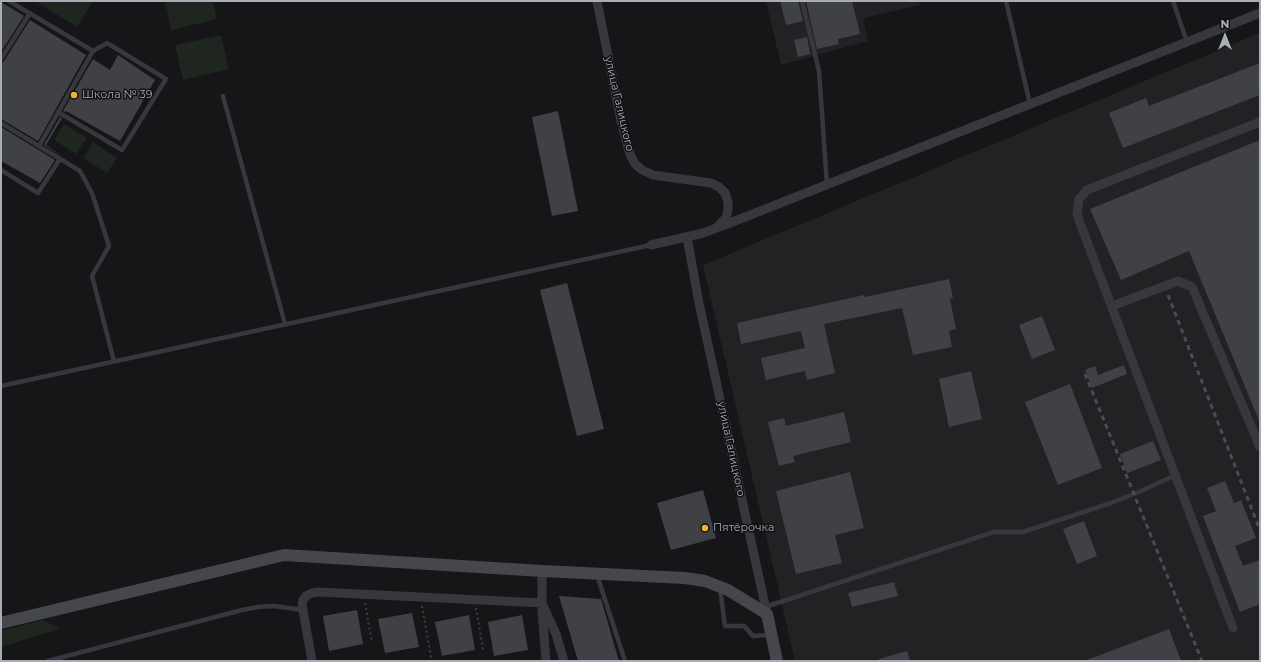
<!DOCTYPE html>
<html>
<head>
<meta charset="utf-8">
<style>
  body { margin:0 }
  #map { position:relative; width:1261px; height:662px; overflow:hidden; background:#161618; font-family:Montserrat,sans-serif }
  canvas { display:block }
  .frame { position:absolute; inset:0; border:2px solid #a8adb8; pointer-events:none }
  .north { position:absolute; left:1205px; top:16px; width:40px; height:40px; -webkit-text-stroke:3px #111113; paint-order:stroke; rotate:0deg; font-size:11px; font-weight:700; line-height:16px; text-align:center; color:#a8adb8 }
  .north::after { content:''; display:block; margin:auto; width:14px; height:18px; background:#a8adb8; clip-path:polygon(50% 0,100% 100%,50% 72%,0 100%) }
</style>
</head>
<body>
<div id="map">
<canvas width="1261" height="662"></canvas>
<div class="frame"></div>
<div class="north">N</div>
</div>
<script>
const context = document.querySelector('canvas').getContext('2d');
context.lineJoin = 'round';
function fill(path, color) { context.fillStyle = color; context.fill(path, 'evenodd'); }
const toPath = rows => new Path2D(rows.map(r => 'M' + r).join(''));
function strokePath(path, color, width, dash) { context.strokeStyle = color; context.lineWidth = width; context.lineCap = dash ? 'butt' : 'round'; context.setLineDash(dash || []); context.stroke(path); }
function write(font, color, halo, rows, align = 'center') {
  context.font = font + ' Montserrat,sans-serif'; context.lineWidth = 3; context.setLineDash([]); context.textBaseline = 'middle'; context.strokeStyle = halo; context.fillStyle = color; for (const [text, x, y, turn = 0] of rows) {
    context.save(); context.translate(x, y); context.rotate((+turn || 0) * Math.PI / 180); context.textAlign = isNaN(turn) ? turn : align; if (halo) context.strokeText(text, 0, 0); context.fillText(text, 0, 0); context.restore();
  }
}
const built = toPath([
  [766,1,919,1,920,5,863,18,868,41,781,65],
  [1260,33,1260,661,795,661,703,265]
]);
const green = toPath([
  [35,1,93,1,77,27],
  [165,1,213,1,217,19,171,30],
  [221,35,229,69,183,80,175,45],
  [64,124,87,138,76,154,54,140],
  [93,142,117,158,107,173,83,158],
  [43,620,60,629,1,647,1,631]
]);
const building = toPath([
  [780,1,798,1,803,21,786,25],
  [806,1,852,1,860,34,838,39,839,44,817,49],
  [1,2,24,16,1,52],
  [30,20,86,55,38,141,1,119,1,63,4,61],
  [807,37,810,54,798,57,794,40],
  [118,55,155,80,120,141,66,111,65,112,63,111,93,59,110,70],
  [1260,63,1260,95,1123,148,1109,113,1146,98,1149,106],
  [558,111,578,211,552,216,532,117],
  [60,117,62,118,46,145,64,157,44,145],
  [1,127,55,160,40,183,1,161],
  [1260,140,1260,423,1189,251,1121,280,1090,209],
  [949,279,953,298,950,299,956,329,949,331,952,347,913,355,902,308,824,324,835,373,807,380,805,371,766,380,761,358,805,348,801,331,741,344,737,323,864,295,865,297],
  [567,283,604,429,577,436,540,290],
  [1042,316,1055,350,1032,359,1019,325],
  [1124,365,1127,374,1092,388,1085,370,1095,366,1098,375],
  [971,371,982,419,949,427,939,379],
  [1070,384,1102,468,1058,485,1025,402],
  [844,412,851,442,793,456,795,462,779,466,768,422,784,418,786,426],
  [1153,441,1161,460,1127,473,1120,454],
  [850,472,864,528,835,535,842,563,796,574,776,491],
  [1225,481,1234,503,1241,500,1256,538,1235,546,1243,566,1260,560,1260,604,1240,612,1203,516,1216,511,1207,488],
  [703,490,716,538,671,550,657,503],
  [1084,521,1097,556,1077,564,1063,529],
  [894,582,898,596,852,607,848,593],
  [559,596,601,599,619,661,578,661],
  [357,610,363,644,329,651,323,616],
  [412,613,419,647,385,653,378,619],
  [469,615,475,650,442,656,435,622],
  [522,615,528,650,494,656,488,622],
  [1169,629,1181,661,1087,661,1087,660],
  [907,651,910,661,879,661,879,659]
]);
const path = toPath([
  [365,603,372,642],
  [422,606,431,657,429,661],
  [476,608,483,649]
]);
const lane = toPath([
  [9,1,93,51,107,43,166,79,122,150,58,112],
  [802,1,819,71,827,185],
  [1006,1,1030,104],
  [1173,1,1187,42],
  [1,59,30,13],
  [223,96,285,324],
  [1,123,80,171,92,193,109,246,92,276,114,361],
  [39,146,93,51],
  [1,170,38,193,60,159],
  [1,386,651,245],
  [597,575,625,661],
  [720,588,725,626,744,626,753,636,771,635],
  [765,607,994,532,1023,532,1111,503,1141,491,1176,475],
  [48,661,242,610,258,607,274,606,303,610]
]);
const street = toPath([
  [597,1,621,121,630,154,635,164,642,170,653,175,711,183,719,187,725,193,728,202,728,210,726,218,717,227],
  [687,237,699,303,767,614],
  [651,245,703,233,725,225,1260,13],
  [1112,306,1178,281,1192,287,1260,447],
  [542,603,556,634,564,661],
  [542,610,546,661],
  [1233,628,1077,215,1079,199,1087,190,1260,122],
  [312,661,302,605,303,600,306,596,312,593,318,592,542,603,542,571]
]);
const secondary = toPath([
  [1,623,284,555,542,571,685,578,705,581,728,590,767,614,777,661]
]);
const rail = toPath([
  [1168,295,1260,530],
  [1085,374,1202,661]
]);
const markers = [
  [74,95,4,"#f2b134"],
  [705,528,4,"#f2b134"]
];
const poiNames = [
  ["Школа № 39",82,95],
  ["Пятёрочка",713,528]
];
const streetNames = [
  ["улица Галицкого",619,104,77],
  ["улица Галицкого",731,449,78]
];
fill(built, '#222225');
fill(green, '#1e261f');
fill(building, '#404145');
strokePath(path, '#3d3f44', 2, [2, 3]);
strokePath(lane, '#37383d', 4.5);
strokePath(street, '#37383d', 9);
strokePath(secondary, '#45474d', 12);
strokePath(rail, '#4a4c52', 3, [5, 4]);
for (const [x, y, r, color] of markers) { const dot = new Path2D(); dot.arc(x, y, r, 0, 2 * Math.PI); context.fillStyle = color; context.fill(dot); strokePath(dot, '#111113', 1.5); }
write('11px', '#a8adb8', '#111113', poiNames, 'left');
write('11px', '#a8adb8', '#111113', streetNames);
</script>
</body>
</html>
